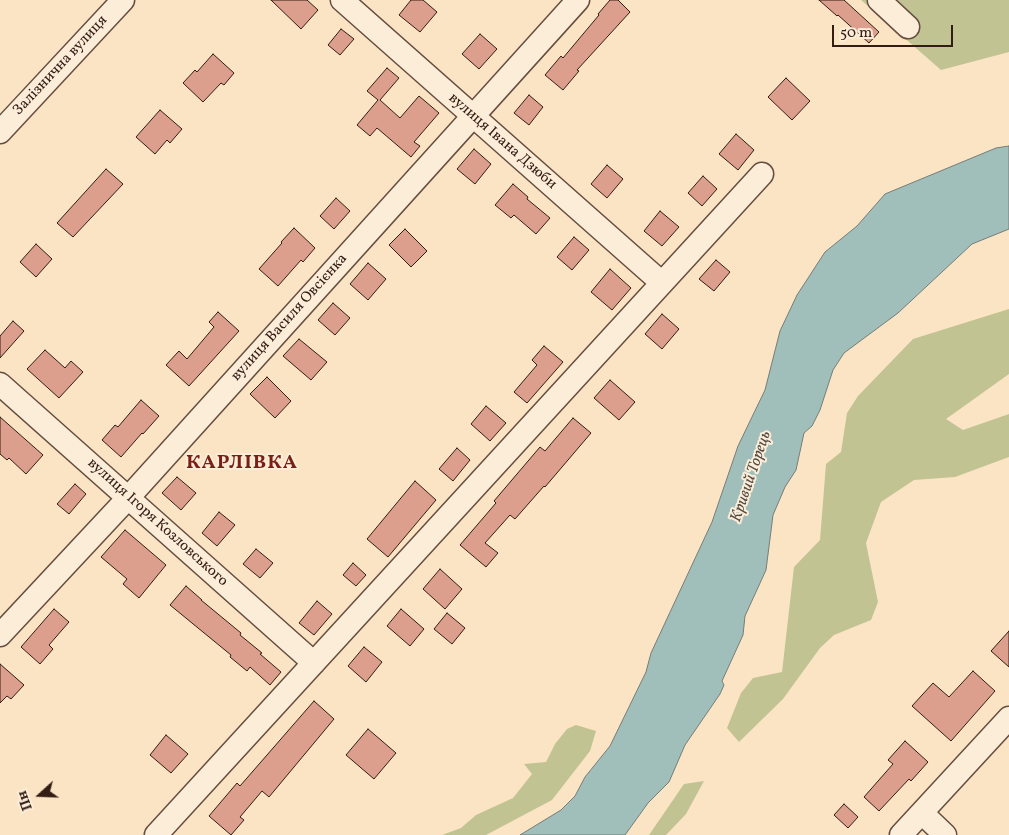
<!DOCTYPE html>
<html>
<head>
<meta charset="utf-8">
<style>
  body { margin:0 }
  #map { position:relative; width:1009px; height:835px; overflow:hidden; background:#fbe4c4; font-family:Vollkorn,serif }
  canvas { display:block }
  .north { position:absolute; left:15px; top:770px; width:50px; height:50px; -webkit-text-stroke:4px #fcedd9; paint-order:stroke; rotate:250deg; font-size:14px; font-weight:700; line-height:20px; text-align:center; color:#331c14 }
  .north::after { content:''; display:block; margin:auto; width:18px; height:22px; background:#331c14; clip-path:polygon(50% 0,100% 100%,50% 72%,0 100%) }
  .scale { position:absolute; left:832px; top:25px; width:121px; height:22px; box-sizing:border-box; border:2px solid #331c14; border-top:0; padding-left:6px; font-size:15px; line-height:18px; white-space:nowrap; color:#331c14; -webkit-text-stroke:4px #fcedd9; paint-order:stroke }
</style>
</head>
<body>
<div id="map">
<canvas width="1009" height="835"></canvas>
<div class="north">Пн</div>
<div class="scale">50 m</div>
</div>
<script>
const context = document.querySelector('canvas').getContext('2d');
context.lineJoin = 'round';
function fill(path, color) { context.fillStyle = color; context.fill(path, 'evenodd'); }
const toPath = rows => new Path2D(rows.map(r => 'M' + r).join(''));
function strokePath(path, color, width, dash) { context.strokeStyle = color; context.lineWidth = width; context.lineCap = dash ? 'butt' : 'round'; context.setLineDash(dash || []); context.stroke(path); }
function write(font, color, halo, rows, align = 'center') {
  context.font = font + ' Vollkorn,serif'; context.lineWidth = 4; context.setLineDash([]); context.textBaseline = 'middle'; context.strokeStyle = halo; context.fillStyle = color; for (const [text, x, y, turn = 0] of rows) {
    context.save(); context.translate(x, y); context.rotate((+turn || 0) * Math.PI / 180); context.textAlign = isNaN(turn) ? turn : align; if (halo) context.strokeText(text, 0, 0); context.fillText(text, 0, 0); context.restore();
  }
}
const green = toPath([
  [861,0,1009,0,1009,52,941,70],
  [1009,309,1009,374,946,419,963,430,1009,414,1009,457,955,477,914,480,881,502,866,543,878,602,871,620,834,635,820,648,783,699,739,742,727,728,741,693,753,678,782,672,794,567,820,540,826,464,841,452,847,413,858,396,913,339],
  [576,725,596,731,590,751,552,800,486,835,442,835,461,828,476,815,513,798,532,774,524,764,546,762,555,744,567,729],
  [704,781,686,814,666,835,649,835,684,784]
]);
const water = toPath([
  [1009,146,1009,229,972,244,898,313,844,353,833,370,820,410,812,426,804,433,796,470,785,487,773,515,766,570,745,616,743,635,722,681,724,685,720,694,685,745,669,782,648,803,625,835,520,835,561,810,575,796,585,777,610,746,646,672,651,653,712,522,738,446,765,390,780,331,797,295,825,252,857,226,885,194,996,148,1009,146]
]);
const building = toPath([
  [271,0,307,0,318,10,301,29,271,0],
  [411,0,423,0,437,12,420,32,399,15,411,0],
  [610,0,618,0,630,12,577,70,579,71,563,90,545,75,561,56,563,58,599,15,598,14,610,0],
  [819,0,844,0,879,32,869,43,838,15,837,16,819,0],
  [341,29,354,39,340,55,328,45,341,29],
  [480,34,497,49,479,69,462,54,480,34],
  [213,54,234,73,224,85,221,83,203,102,183,83,195,70,197,72,213,54],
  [387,68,399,78,380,100,400,118,419,96,439,113,414,142,420,146,411,157,377,128,370,136,357,125,378,100,367,91,387,68],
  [786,78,810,101,792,120,768,97,786,78],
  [529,95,543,107,529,125,514,113,529,95],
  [160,110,182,129,170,143,167,140,155,154,136,137,160,110],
  [736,134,754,150,738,170,719,154,736,134],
  [474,149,491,164,475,184,457,169,474,149],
  [607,165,623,179,607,198,591,184,607,165],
  [106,169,123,184,73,237,57,223,106,169],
  [703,176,717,189,702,206,688,193,703,176],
  [513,184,528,197,527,199,550,218,536,234,514,215,511,218,495,205,513,184],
  [336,198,350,211,334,229,320,216,336,198],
  [660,211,679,227,662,246,644,231,660,211],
  [294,228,315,248,303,262,301,260,278,286,259,269,282,243,281,242,294,228],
  [405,229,427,251,411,267,389,245,405,229],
  [574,237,589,250,572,270,557,257,574,237],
  [36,244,52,259,36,277,20,262,36,244],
  [716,260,730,272,714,291,699,279,716,260],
  [368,263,386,279,368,300,350,284,368,263],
  [610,269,631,288,612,310,591,292,610,269],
  [333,303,350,318,335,335,318,320,333,303],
  [218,312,239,331,189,386,166,365,179,351,187,359,214,327,209,322,218,312],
  [662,314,679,329,662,349,645,334,662,314],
  [13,321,24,331,0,358,0,336,13,321],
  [299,339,327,362,311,380,283,356,299,339],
  [544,346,563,362,527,403,514,392,537,365,532,360,544,346],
  [45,350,65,368,71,361,83,372,59,398,27,369,45,350],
  [267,377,291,401,275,418,250,394,267,377],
  [610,380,635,402,619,420,594,398,610,380],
  [141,400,159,416,143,434,142,433,121,457,102,440,115,425,118,427,141,400],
  [486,406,506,423,490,441,471,424,486,406],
  [0,417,43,455,26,474,9,458,7,460,0,454,0,417],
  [573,418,591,433,545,487,544,486,515,519,510,515,485,543,498,553,486,567,460,545,496,503,494,501,540,447,545,451,573,418],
  [457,448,470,460,453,481,439,469,457,448],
  [177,477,196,493,181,510,162,493,177,477],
  [415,481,436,500,388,557,367,539,415,481],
  [75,484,86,494,69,514,57,504,75,484],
  [219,512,235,525,217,546,202,533,219,512],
  [125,530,166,565,139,598,123,584,127,579,101,557,125,530],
  [256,549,273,563,260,578,243,564,256,549],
  [353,563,366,575,356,586,343,575,353,563],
  [440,569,462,589,445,609,423,589,440,569],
  [186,586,202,600,201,600,241,633,240,635,262,653,260,654,281,672,270,685,250,667,247,671,230,657,231,655,170,605,186,586],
  [317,601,332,614,314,635,299,623,317,601],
  [54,609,69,622,49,645,53,649,40,664,21,647,54,609],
  [401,609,424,629,410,646,387,626,401,609],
  [447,613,465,628,452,644,434,629,447,613],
  [1009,631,1009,667,991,651,1009,631],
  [364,647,382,662,366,682,348,666,364,647],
  [0,664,24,685,11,699,7,696,0,703,0,664],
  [973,671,995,691,951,741,912,706,933,683,949,697,973,671],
  [314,701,334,719,269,797,262,791,240,817,244,820,231,835,209,816,237,783,240,786,314,701],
  [368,729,396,753,374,779,346,755,368,729],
  [166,735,188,754,171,773,150,755,166,735],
  [905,741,928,762,911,781,909,779,879,811,864,797,893,764,888,760,905,741],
  [844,804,858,817,848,828,834,815,844,804]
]);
const minor = toPath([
  [342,0,662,283],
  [879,0,908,27],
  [0,132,123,0],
  [0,384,314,663],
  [0,635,128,498,578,0],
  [922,813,945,835],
  [156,835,762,174],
  [901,835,1009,718]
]);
const streetNames = [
  ["Залізнична вулиця",61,66,-47],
  ["вулиця Івана Дзюби",502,142,41],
  ["вулиця Василя Овсієнка",290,318,-48],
  ["вулиця Ігоря Козловського",157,523,42]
];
const waterNames = [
  ["Кривий Торець",752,477,-71]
];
const districtNames = [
  ["КАРЛІВКА",242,464]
];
fill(green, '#c1c392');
fill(water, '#a0beba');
strokePath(water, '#747d78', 1);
fill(building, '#dc9f8d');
strokePath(building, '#331c14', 1);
strokePath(minor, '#654e40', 25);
strokePath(minor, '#fcedd9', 22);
write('15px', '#331c14', '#fcedd9', streetNames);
write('italic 16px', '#544d46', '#fcedd9', waterNames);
context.letterSpacing = '1px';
write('bold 20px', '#7a1f14', '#fcedd9', districtNames);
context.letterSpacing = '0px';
</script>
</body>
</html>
